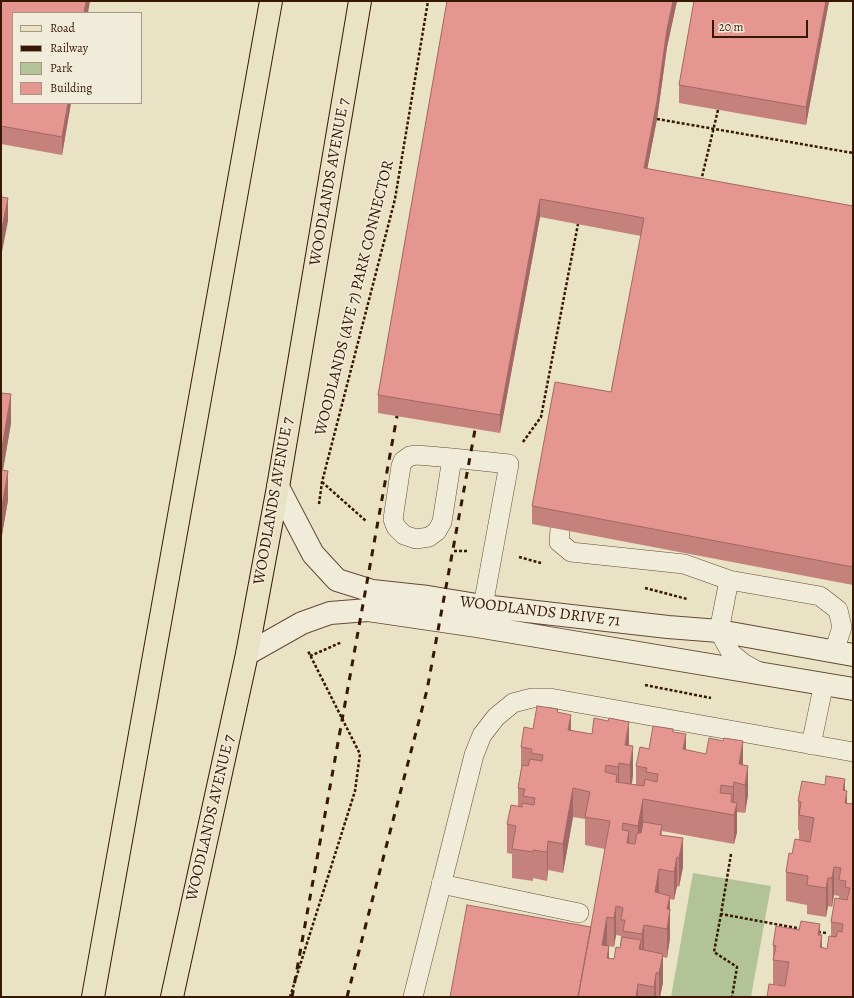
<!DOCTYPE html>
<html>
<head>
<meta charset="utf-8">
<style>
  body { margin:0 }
  #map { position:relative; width:854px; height:998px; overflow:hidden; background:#eae2c4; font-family:Alegreya,serif }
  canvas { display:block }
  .frame { position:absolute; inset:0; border:2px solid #361805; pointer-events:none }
  .legend { position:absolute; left:12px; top:12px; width:130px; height:92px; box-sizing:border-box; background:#f1ecd9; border:1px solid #a69784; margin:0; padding:5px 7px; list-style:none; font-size:12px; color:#361805 }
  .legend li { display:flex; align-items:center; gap:8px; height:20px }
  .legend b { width:20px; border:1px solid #a69784 }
  .scale { position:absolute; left:712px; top:20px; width:96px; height:18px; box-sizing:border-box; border:2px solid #361805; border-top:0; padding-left:5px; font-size:12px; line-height:14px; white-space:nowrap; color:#361805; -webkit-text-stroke:3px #f1ecd9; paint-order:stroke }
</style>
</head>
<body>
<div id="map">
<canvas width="854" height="998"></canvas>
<div class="frame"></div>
<ul class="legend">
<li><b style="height:5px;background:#eae2c4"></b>Road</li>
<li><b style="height:5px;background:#361805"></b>Railway</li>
<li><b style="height:11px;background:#b2c497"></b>Park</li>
<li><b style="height:11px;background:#e59690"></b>Building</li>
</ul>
<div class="scale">20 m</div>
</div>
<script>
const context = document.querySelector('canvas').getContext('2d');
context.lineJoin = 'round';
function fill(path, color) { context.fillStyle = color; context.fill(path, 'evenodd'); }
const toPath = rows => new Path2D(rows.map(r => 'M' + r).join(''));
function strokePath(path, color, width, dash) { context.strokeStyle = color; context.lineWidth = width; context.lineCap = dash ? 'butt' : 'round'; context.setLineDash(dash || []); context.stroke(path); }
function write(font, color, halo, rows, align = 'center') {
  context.font = font + ' Alegreya,serif'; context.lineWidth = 3; context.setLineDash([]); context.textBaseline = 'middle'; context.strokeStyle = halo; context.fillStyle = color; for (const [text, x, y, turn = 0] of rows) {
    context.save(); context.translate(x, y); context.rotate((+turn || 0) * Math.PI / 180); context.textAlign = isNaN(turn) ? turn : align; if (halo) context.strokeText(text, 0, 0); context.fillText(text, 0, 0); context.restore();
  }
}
const green = toPath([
  [693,873,771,886,751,997,671,997]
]);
const path = toPath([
  [657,119,853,153],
  [523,442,541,417,578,224],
  [322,482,366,521],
  [319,504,322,482,395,199,428,1],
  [454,551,467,551],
  [519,557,541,563],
  [645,588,687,599],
  [310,656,342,642],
  [645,685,711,698],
  [731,854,721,914,802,929],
  [721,914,714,952,737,967,732,997],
  [818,932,826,933],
  [290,997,355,791,360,754,308,651]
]);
const lane = toPath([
  [452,458,442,522,437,531,429,537,416,539,404,535,396,527,393,519,401,466,403,461,410,456,417,455,452,458,509,464,483,606],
  [560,529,559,542,571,552,684,564,729,580,820,596,838,610,842,627,834,652],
  [729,580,719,631,731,653,743,663,759,672],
  [811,745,824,683],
  [441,884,579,913],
  [413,997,474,755,482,735,496,717,513,703,532,698,550,698,853,752]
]);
const street = toPath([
  [278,487,313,554,337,580,372,591,428,597,483,606,668,627,719,631,853,655],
  [247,654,302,623,330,613,368,610,477,626,853,689]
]);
const primary = toPath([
  [93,997,271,1],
  [172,997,247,654,278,487,360,1]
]);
const rail = toPath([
  [292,997,399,405],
  [347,997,427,690,477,419]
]);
const pathBridge = toPath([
  [701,181,718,110]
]);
const wall = toPath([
  [1,1,71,103,62,155,1,144],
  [447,1,677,1,667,47,657,119,647,169,853,206,853,585,532,524,532,506,611,392,641,236,540,217,500,433,378,413,378,395],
  [694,1,829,1,806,125,679,103,679,85],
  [1,393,11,423,3,470,8,500,1,541],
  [558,712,571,730,629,745,633,775,632,784,636,785,636,766,649,749,673,732,686,750,743,765,748,795,745,813,737,812,737,832,734,844,662,831,662,835,683,838,683,867,679,887,677,886,674,900,670,899,670,938,667,958,663,957,663,982,660,997,450,997,591,927,605,849,585,845,585,819,573,817,563,873,548,870,547,881,533,878,533,881,512,878,512,854,507,853,507,824,518,806,518,788,521,770,521,747,533,729],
  [616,935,621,936,620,948,614,959,609,959,609,946,614,947],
  [845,790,847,803,852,804,853,997,773,984,773,945,820,935,822,947,827,949,831,937,831,922,839,899,839,896,834,895,832,907,828,906,826,917,807,914,807,905,786,901,786,872,792,854,799,840,799,830,798,830,798,801]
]);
const shadedWall = toPath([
  [86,1,90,1,88,13,84,13],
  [673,1,677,1,667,47,657,119,644,186,644,168,667,29],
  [826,1,829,1,806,125,806,107],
  [68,103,71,103,62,155,62,137],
  [8,198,8,221,1,257,1,233],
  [540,199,540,217,500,433,500,415],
  [11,394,11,423,2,476,2,448],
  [8,471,8,500,1,541,1,512],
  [571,715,571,743,568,730],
  [629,722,629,750,625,745],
  [686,734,686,763,683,749],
  [743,741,743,770,739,764],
  [633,746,633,775,630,794,630,765],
  [619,763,619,792,618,796,618,767],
  [748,766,748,795,745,813,745,785],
  [845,779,845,803,847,791,847,819,843,790],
  [734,782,734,811,733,816,733,787],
  [573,788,573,817,563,873,563,844],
  [643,799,643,828,638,855,638,826],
  [737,803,737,832,734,844,734,815],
  [629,831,629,860,627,843],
  [683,838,683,867,679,887,679,858],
  [548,841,548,870,547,881,547,852],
  [677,857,677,886,674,900,674,872],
  [834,867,834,895,832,907,832,878],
  [659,869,659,898,655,892],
  [828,878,828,906,826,917,826,888],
  [670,896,670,938,667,958,667,909],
  [616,906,616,935,614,947,614,918],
  [607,917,607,946,602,945],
  [820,924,820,952,818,935],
  [644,925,644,954,642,963,642,934],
  [822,935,822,964,820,947],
  [641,940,641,969,639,949],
  [609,946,609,975,607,958],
  [663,954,663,982,660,997,659,997,659,973],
  [656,973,656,997,654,997,654,987],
  [638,984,638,997,636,997]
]);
const building = toPath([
  [1,1,86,1,84,13,13,13,13,103,68,103,62,137,1,126,1,1],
  [447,1,673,1,667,29,657,101,644,168,853,206,853,567,532,506,555,382,611,392,644,218,540,199,500,415,378,395,447,1],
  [694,1,826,1,806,107,679,85,694,1],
  [1,197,8,198,1,233,1,197],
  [1,393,11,394,2,448,1,447,1,393],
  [1,470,8,471,1,512,1,470],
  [537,706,558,709,557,712,571,715,568,730,592,734,594,718,608,721,609,718,629,722,625,745,633,746,630,765,619,763,618,767,606,765,605,772,617,775,616,782,644,786,645,779,657,782,658,774,646,772,647,768,636,766,640,747,649,749,653,726,673,729,673,732,686,734,683,749,706,754,709,738,723,741,724,738,743,741,739,764,748,766,745,785,734,782,733,787,721,785,720,793,732,794,731,802,737,803,734,815,643,799,638,826,623,823,622,830,629,831,627,843,635,844,637,833,641,833,643,822,662,825,660,835,683,838,679,858,677,857,674,872,659,869,655,892,670,896,667,909,670,909,667,929,644,925,642,934,623,931,625,920,621,920,623,908,616,906,614,918,607,917,602,945,609,946,607,958,614,959,616,947,620,948,622,937,641,940,639,949,663,954,659,973,656,973,654,987,638,984,636,997,578,997,610,821,585,817,590,792,573,788,563,844,548,841,547,852,533,850,533,852,512,849,516,826,507,824,511,805,522,807,522,803,534,805,535,798,523,796,525,789,518,788,522,765,528,766,530,759,542,761,543,755,531,753,532,749,521,747,524,727,533,729,537,706],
  [826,776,845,779,843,790,847,791,845,803,852,804,853,800,853,997,767,997,769,984,785,986,789,962,773,960,776,946,773,945,776,926,799,930,801,921,820,924,818,935,822,935,820,947,827,949,829,936,836,937,838,931,842,932,843,924,831,922,835,898,847,900,850,888,845,887,846,881,839,880,841,868,834,867,832,878,828,878,826,888,807,885,808,876,786,872,789,853,792,854,795,839,810,842,814,818,799,815,801,802,798,801,802,781,825,785,826,776],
  [467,905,591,927,578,997,450,997,467,905]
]);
const streetNames = [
  ["WOODLANDS AVENUE 7",330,182,-80],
  ["WOODLANDS (AVE 7) PARK CONNECTOR",355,298,-76],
  ["WOODLANDS AVENUE 7",274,501,-80],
  ["WOODLANDS DRIVE 71",540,612,7],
  ["WOODLANDS AVENUE 7",211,818,-77]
];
fill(green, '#b2c497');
strokePath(lane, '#634a35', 20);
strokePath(street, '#634a35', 24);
strokePath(primary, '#361805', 24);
strokePath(path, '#361805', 2.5, [3, 2]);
strokePath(lane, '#f1ecd9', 19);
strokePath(street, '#f1ecd9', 22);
strokePath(primary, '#eae2c4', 22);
strokePath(rail, '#361805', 3, [7, 7]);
strokePath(pathBridge, '#361805', 2.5, [3, 2]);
fill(wall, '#c5817c');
fill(shadedWall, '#a06965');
fill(building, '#e59690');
strokePath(building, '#a06965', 1);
write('16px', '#361805', '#f1ecd9', streetNames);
</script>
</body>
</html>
